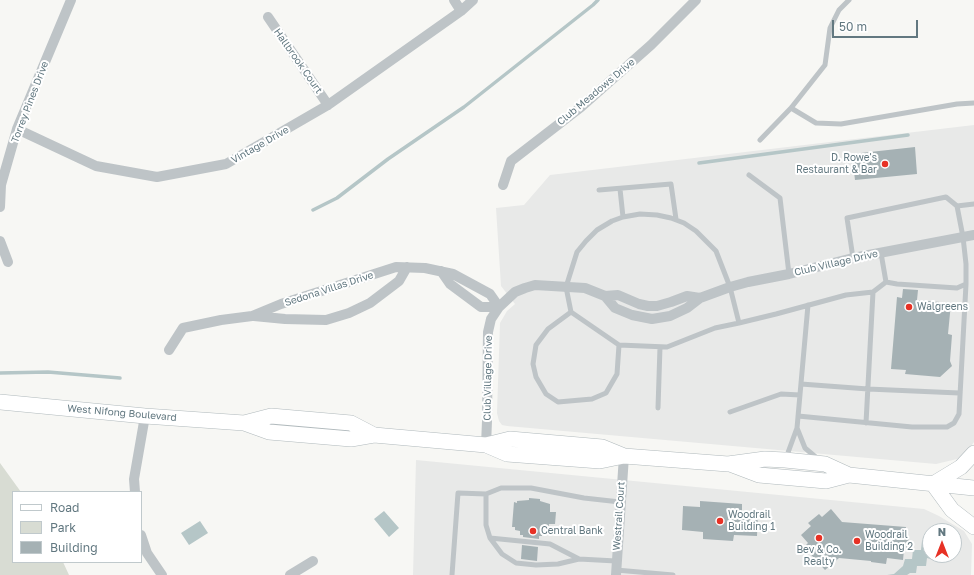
<!DOCTYPE html>
<html>
<head>
<meta charset="utf-8">
<style>
  body { margin:0 }
  #map { position:relative; width:974px; height:575px; overflow:hidden; background:#f7f7f4; font-family:"Golos Text",sans-serif }
  canvas { display:block }
  .legend { position:absolute; left:12px; top:491px; width:130px; height:72px; box-sizing:border-box; background:#fff; border:1px solid #c0c9cc; margin:0; padding:5px 7px; list-style:none; font-size:12px; color:#627880 }
  .legend li { display:flex; align-items:center; gap:8px; height:20px }
  .legend b { width:20px; border:1px solid #c0c9cc }
  .north { position:absolute; left:922px; top:523px; width:40px; height:40px; box-sizing:border-box; background:#fff; border:1px solid #c0c9cc; border-radius:50%; rotate:0deg; font-size:11px; font-weight:700; line-height:16px; text-align:center; color:#627880 }
  .north::after { content:''; display:block; margin:auto; width:14px; height:18px; background:#e73125; clip-path:polygon(50% 0,100% 100%,50% 72%,0 100%) }
  .scale { position:absolute; left:832px; top:20px; width:86px; height:18px; box-sizing:border-box; border:2px solid #627880; border-top:0; padding-left:5px; font-size:12px; line-height:14px; white-space:nowrap; color:#627880; -webkit-text-stroke:3px #fff; paint-order:stroke }
</style>
</head>
<body>
<div id="map">
<canvas width="974" height="575"></canvas>
<ul class="legend">
<li><b style="height:5px;background:#fff"></b>Road</li>
<li><b style="height:11px;background:#d8dcd3"></b>Park</li>
<li><b style="height:11px;background:#a5b1b4"></b>Building</li>
</ul>
<div class="north">N</div>
<div class="scale">50 m</div>
</div>
<script>
const context = document.querySelector('canvas').getContext('2d');
context.lineJoin = 'round';
function fill(path, color) { context.fillStyle = color; context.fill(path, 'evenodd'); }
const toPath = rows => new Path2D(rows.map(r => 'M' + r).join(''));
function strokePath(path, color, width, dash) { context.strokeStyle = color; context.lineWidth = width; context.lineCap = dash ? 'butt' : 'round'; context.setLineDash(dash || []); context.stroke(path); }
function write(font, color, halo, rows, align = 'center') {
  context.font = font + ' "Golos Text",sans-serif'; context.lineWidth = 4; context.setLineDash([]); context.textBaseline = 'middle'; context.strokeStyle = halo; context.fillStyle = color; for (const [text, x, y, turn = 0] of rows) {
    context.save(); context.translate(x, y); context.rotate((+turn || 0) * Math.PI / 180); context.textAlign = isNaN(turn) ? turn : align; if (halo) context.strokeText(text, 0, 0); context.fillText(text, 0, 0); context.restore();
  }
}
const built = toPath([
  [974,125,974,442,965,454,957,459,936,464,507,426,502,425,499,421,497,413,500,323,507,311,515,304,501,286,496,208,524,205,550,175],
  [416,460,924,509,939,516,964,531,972,544,971,575,413,575],
  [930,531,954,531,954,555,930,555]
]);
const green = toPath([
  [0,463,21,492,13,492,13,562,63,562,69,575,0,575]
]);
const water = toPath([
  [384,511,399,528,389,537,374,519],
  [200,521,208,533,189,545,181,533],
  [928,534,930,534,930,555,944,555,942,557,934,560,927,558,926,566,917,566,916,573,910,573,907,575,887,575,894,574,903,566,905,559,912,559,913,550,921,550,922,541]
]);
const stream = toPath([
  [699,163,908,135],
  [313,210,337,198,388,159,464,107,593,5,598,0],
  [0,373,48,372,120,378]
]);
const building = toPath([
  [915,147,917,174,855,180,852,154],
  [903,289,918,290,917,300,951,303,948,334,952,335,950,361,952,366,940,377,905,374,906,370,891,369,897,297,902,298],
  [529,498,540,499,540,501,550,504,550,512,556,512,555,524,549,524,548,533,542,532,542,536,539,536,539,539,523,537,523,535,520,535,520,531,515,530,515,527,512,527,514,502,517,503,517,501,529,500],
  [700,501,742,504,742,511,758,512,757,536,734,535,733,541,703,539,703,532,682,530,683,506,700,507],
  [831,509,842,522,906,527,905,538,909,538,908,550,904,550,903,560,887,558,886,564,871,562,871,561,839,558,825,570,804,547,808,543,801,535,811,526,808,523,819,514,822,517],
  [522,545,538,547,537,561,521,559]
]);
const service = toPath([
  [791,108,816,123,841,124,957,104,974,103],
  [760,140,791,108,825,65,830,28,839,10,849,0],
  [749,175,780,198,789,274],
  [620,189,623,217],
  [599,190,671,184,676,219],
  [957,206,974,204],
  [853,258,847,218,946,197,957,206,963,237,966,264,966,284,957,288,897,284,886,282,881,253],
  [571,312,548,329,536,345,533,364,536,377,546,394,558,402,592,399,606,393,617,374,619,345],
  [739,323,730,287,716,251,696,231,684,223,671,218,657,215,640,214,623,217,612,221,597,230,586,241,577,252,566,287,571,312,619,345,667,347,715,328,739,323,776,314,846,295,873,292,886,282],
  [801,384,868,389,959,393],
  [658,408,660,347],
  [730,412,781,394,800,395],
  [798,416,912,427,947,427,954,423,959,414,966,284],
  [866,423,873,292],
  [797,428,805,448,818,459],
  [786,458,797,428,808,305],
  [490,538,550,544,579,559],
  [616,561,579,559,558,564,536,565,516,563,502,554,490,538,486,525,486,494,501,488,531,488,584,498,620,502],
  [616,570,673,575],
  [452,575,458,493,486,494]
]);
const minor = toPath([
  [454,0,461,11],
  [268,17,328,105],
  [17,129,96,166,157,177,226,164,328,105,461,11,473,0],
  [503,185,511,161,581,107,651,45,696,0],
  [0,207,1,185,17,129,71,0],
  [0,241,8,262],
  [441,271,450,284,481,307,499,307],
  [605,296,615,308,632,315,652,319,670,316,687,308,700,298,730,287,748,282,789,274,853,258,974,235],
  [254,316,285,319,326,320,349,313,370,303,399,281,407,267],
  [169,350,183,328,221,320,252,316,281,304,396,267,425,268,453,274,490,294,499,307],
  [486,445,487,421,488,332,491,319,499,307,515,292,525,288,535,285,585,288,605,296,618,295,639,304,648,306,657,306,671,302,687,296,700,298],
  [135,492,134,479,145,416],
  [141,535,147,553,162,575],
  [290,575,313,561],
  [616,575,624,456]
]);
const secondary = toPath([
  [0,402,145,416,244,423,269,432,351,439,374,435,486,445,507,454,600,461,624,456,728,464,765,459,785,460,825,464,849,475,974,488],
  [244,423,271,416,351,423,374,435],
  [486,445,510,439,602,447,624,456],
  [974,453,961,467,933,484,952,510,974,527],
  [730,464,759,475,826,481,849,475]
]);
const markers = [
  [885,164,4,"#e73125"],
  [909,307,4,"#e73125"],
  [720,521,4,"#e73125"],
  [533,531,4,"#e73125"],
  [819,538,4,"#e73125"],
  [857,541,4,"#e73125"]
];
const streetNames = [
  ["Hallbrook Court",298,61,55],
  ["Club Meadows Drive",596,92,-40],
  ["Torrey Pines Drive",30,102,-69],
  ["Vintage Drive",260,145,-30],
  ["Club Village Drive",836,263,-13],
  ["Sedona Villas Drive",329,289,-18],
  ["Club Village Drive",488,378,-89],
  ["West Nifong Boulevard",122,413,5],
  ["Westrail Court",619,516,-86]
];
const poiNames = [
  ["D. Rowe's",877,158,"right"],
  ["Restaurant & Bar",877,170,"right"],
  ["Walgreens",917,307],
  ["Woodrail",728,515],
  ["Building 1",728,527],
  ["Central Bank",541,531],
  ["Woodrail",865,535],
  ["Building 2",865,547],
  ["Bev & Co.",819,550,"center"],
  ["Realty",819,562,"center"]
];
fill(built, '#e8e9e8');
fill(green, '#d8dcd3');
fill(water, '#b5c6c7');
strokePath(stream, '#b5c6c7', 3.5);
fill(building, '#a5b1b4');
strokePath(secondary, '#b0b9bc', 16);
strokePath(service, '#bec4c7', 5);
strokePath(minor, '#bec4c7', 10);
strokePath(secondary, '#fff', 15);
for (const [x, y, r, color] of markers) { const dot = new Path2D(); dot.arc(x, y, r, 0, 2 * Math.PI); context.fillStyle = color; context.fill(dot); strokePath(dot, '#fff', 1.5); }
write('10px', '#627880', '#fff', streetNames);
write('10px', '#627880', '#fff', poiNames, 'left');
</script>
</body>
</html>
